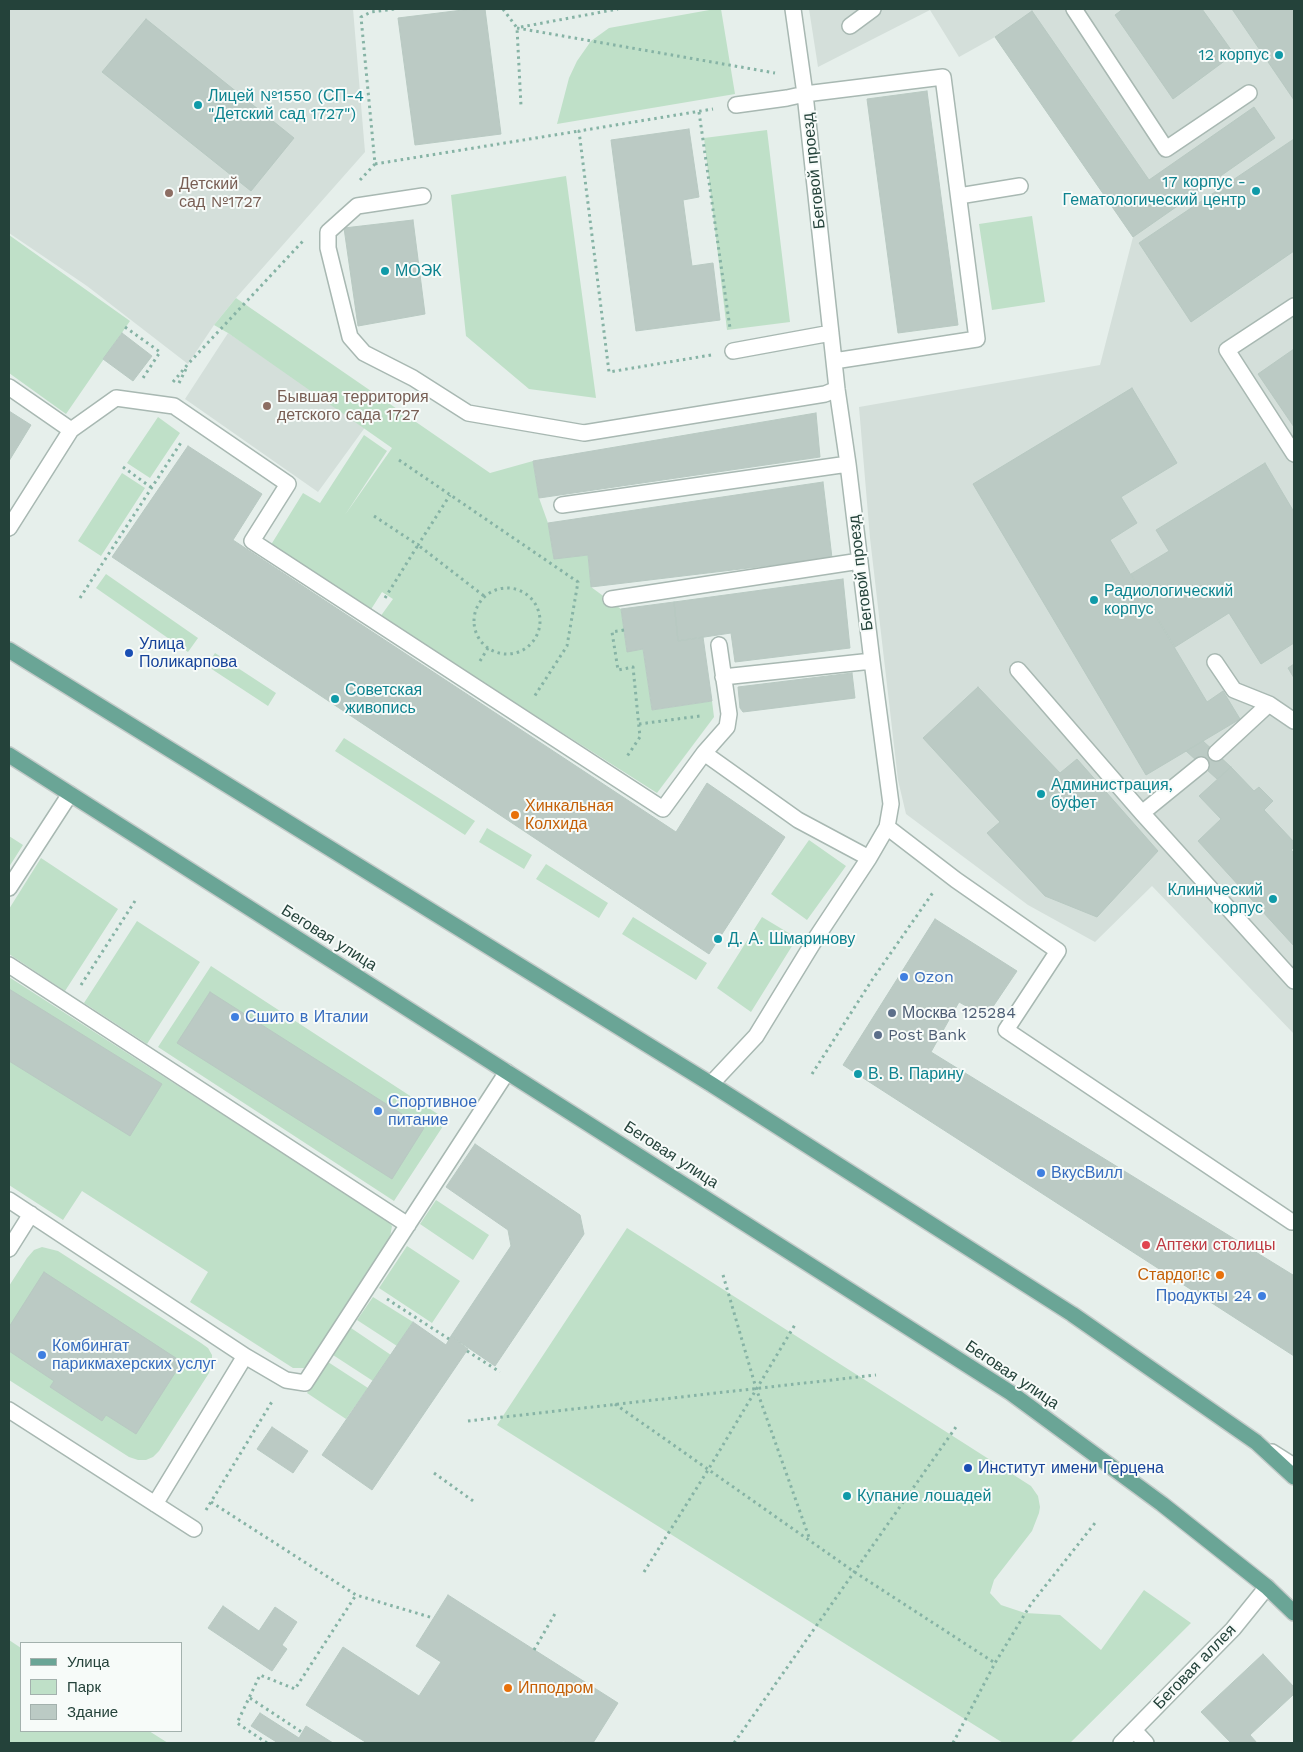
<!DOCTYPE html>
<html>
<head>
<meta charset="utf-8">
<style>
  body { margin:0 }
  #map { position:relative; width:1303px; height:1752px; overflow:hidden; background:#e6efeb; font-family:"Work Sans",sans-serif }
  canvas { display:block }
  .frame { position:absolute; inset:0; border:10px solid #24423a; pointer-events:none }
  .legend { position:absolute; left:20px; top:1642px; width:162px; height:90px; box-sizing:border-box; background:#f7fbf9; border:1px solid #a3b1ad; margin:0; padding:6px 9px; list-style:none; font-size:15px; color:#24423a }
  .legend li { display:flex; align-items:center; gap:10px; height:25px }
  .legend b { width:25px; border:1px solid #a3b1ad }
</style>
</head>
<body>
<div id="map">
<canvas width="1303" height="1752"></canvas>
<div class="frame"></div>
<ul class="legend">
<li><b style="height:6px;background:#6aa596"></b>Улица</li>
<li><b style="height:14px;background:#bfe0c8"></b>Парк</li>
<li><b style="height:14px;background:#bbcac4"></b>Здание</li>
</ul>
</div>
<script>
const context = document.querySelector('canvas').getContext('2d');
context.lineJoin = 'round';
function fill(path, color) { context.fillStyle = color; context.fill(path, 'evenodd'); }
const toPath = rows => new Path2D(rows.map(r => 'M' + r).join(''));
function strokePath(path, color, width, dash) { context.strokeStyle = color; context.lineWidth = width; context.lineCap = dash ? 'butt' : 'round'; context.setLineDash(dash || []); context.stroke(path); }
function write(font, color, halo, rows, align = 'center') {
  context.font = font + ' "Work Sans",sans-serif'; context.lineWidth = 4; context.setLineDash([]); context.textBaseline = 'middle'; context.strokeStyle = halo; context.fillStyle = color; for (const [text, x, y, turn = 0] of rows) {
    context.save(); context.translate(x, y); context.rotate((+turn || 0) * Math.PI / 180); context.textAlign = isNaN(turn) ? turn : align; if (halo) context.strokeText(text, 0, 0); context.fillText(text, 0, 0); context.restore();
  }
}
const built = toPath([
  [9,9,353,9,365,152,236,298,214,325,188,364,87,286,9,233],
  [809,9,1294,9,1294,1034,1152,886,1095,942,1028,905,906,814,898,780,870,538,859,407,1100,365,1133,237,995,37,959,57,930,10,818,67],
  [228,333,366,426,318,492,185,399]
]);
const green = toPath([
  [715,9,721,9,735,94,557,124,569,78,577,61,591,41,609,28],
  [767,130,790,322,727,330,704,138],
  [566,176,596,398,529,389,466,336,451,195],
  [1032,216,1045,302,992,310,979,224],
  [9,235,130,321,66,414,9,373],
  [236,298,490,473,533,461,539,498,548,523,554,558,588,555,591,587,621,609,627,651,643,649,652,710,712,701,714,717,657,793,380,617,393,599,382,592,370,611,269,548,303,493,320,503,364,435,387,451,345,515,392,448,228,333,214,325],
  [158,417,180,433,150,478,127,463],
  [122,473,145,488,101,556,78,541],
  [106,574,198,638,188,652,96,588],
  [215,653,276,693,268,706,207,666],
  [344,738,475,821,465,835,335,751],
  [487,828,532,855,524,869,479,842],
  [9,836,23,845,9,867],
  [809,840,846,866,807,920,771,894],
  [41,858,118,909,65,991,9,954,9,909],
  [546,864,608,903,599,918,536,879],
  [633,917,707,963,696,980,622,934],
  [762,917,797,938,751,1012,717,988],
  [137,921,200,962,147,1044,84,1003],
  [211,966,447,1120,394,1201,158,1047],
  [9,977,388,1221,392,1226,390,1237,308,1365,304,1368,293,1368,190,1302,208,1272,82,1191,63,1220,9,1185],
  [436,1200,489,1235,473,1260,420,1224],
  [627,1228,1031,1486,1038,1496,1040,1507,1039,1513,1032,1531,994,1580,990,1593,1001,1605,1025,1613,1060,1615,1101,1650,1144,1590,1191,1623,1070,1743,1003,1743,497,1425],
  [407,1246,460,1281,432,1323,379,1288],
  [42,1247,58,1251,201,1343,208,1348,212,1355,212,1364,209,1373,159,1451,153,1457,146,1460,138,1460,129,1457,9,1380,9,1286,27,1258,34,1250],
  [373,1297,413,1322,397,1346,357,1320],
  [351,1328,391,1355,373,1381,333,1355],
  [328,1362,368,1388,346,1419,307,1393],
  [9,1640,21,1648,21,1731,149,1731,168,1743,9,1743]
]);
const building = toPath([
  [471,9,485,9,501,134,415,145,398,18,471,9],
  [1123,9,1202,9,1234,54,1173,99,1115,15,1123,9],
  [1232,9,1294,9,1294,100,1232,9],
  [1032,11,1149,180,1254,107,1275,138,1133,237,995,37,1032,11],
  [146,19,294,138,251,191,102,72,146,19],
  [927,91,958,325,898,333,867,99,927,91],
  [689,129,699,197,683,200,692,266,713,263,720,320,636,331,611,140,689,129],
  [1294,139,1294,251,1191,322,1139,243,1294,139],
  [413,220,425,314,358,326,344,228,413,220],
  [122,333,152,356,133,381,103,359,122,333],
  [1294,349,1294,427,1258,374,1294,349],
  [1132,388,1177,463,1121,497,1137,523,1110,540,1207,702,1223,691,1240,719,1146,775,973,484,1132,388],
  [9,411,31,425,9,461,9,411],
  [816,413,820,457,539,498,533,461,816,413],
  [188,446,262,494,233,540,676,832,707,783,785,837,709,954,112,557,188,446],
  [1265,463,1294,512,1294,643,1261,664,1229,613,1175,647,1131,574,1169,551,1156,530,1265,463],
  [823,482,832,558,591,587,588,555,554,559,548,523,823,482],
  [843,579,850,648,735,662,731,633,678,641,674,602,843,579],
  [674,602,678,641,703,637,712,701,652,710,643,649,627,652,621,609,674,602],
  [1294,664,1294,678,1288,668,1294,664],
  [852,673,855,698,743,712,740,708,738,687,852,673],
  [978,687,1060,773,1077,759,1158,851,1097,917,1045,896,987,833,1000,822,923,738,978,687],
  [1203,741,1231,767,1217,779,1186,751,1203,741],
  [1231,767,1254,791,1259,787,1273,801,1264,810,1294,842,1294,847,1291,850,1294,853,1294,946,1198,841,1221,819,1199,796,1231,767],
  [935,919,1017,971,986,1017,959,1002,931,1052,1293,1275,1294,1274,1294,1356,843,1065,935,919],
  [9,989,162,1084,130,1136,9,1061,9,989],
  [210,992,424,1128,392,1179,177,1043,210,992],
  [475,1144,580,1215,584,1234,495,1366,451,1336,511,1246,508,1230,446,1187,475,1144],
  [44,1272,182,1362,136,1434,106,1415,102,1421,50,1387,54,1381,9,1351,9,1327,44,1272],
  [413,1322,446,1345,451,1336,468,1349,372,1490,322,1455,413,1322],
  [272,1427,308,1451,293,1473,257,1449,272,1427],
  [448,1595,618,1703,593,1743,567,1743,563,1741,562,1743,367,1743,306,1705,343,1647,419,1696,441,1662,416,1646,448,1595],
  [223,1606,259,1631,275,1607,297,1622,282,1645,287,1649,272,1671,208,1628,223,1606],
  [1263,1654,1294,1687,1294,1694,1250,1735,1257,1743,1231,1743,1201,1712,1263,1654],
  [260,1713,299,1738,306,1726,333,1743,278,1743,251,1726,260,1713]
]);
const path = toPath([
  [503,9,517,28,521,106],
  [521,27,618,9],
  [517,28,775,73],
  [699,112,730,328],
  [375,164,579,131],
  [360,180,375,164,361,17,371,12,395,9],
  [125,327,160,352,143,378],
  [711,355,609,372,579,131,713,109],
  [173,382,188,364,303,241],
  [179,383,186,369],
  [399,460,578,582,567,646,534,697],
  [123,467,152,488],
  [374,516,418,545,450,495],
  '474 621a33 33 0 1 1 66 0a33 33 0 1 1-66 0Z',
  [80,598,182,441],
  [385,598,418,545,484,596],
  [624,630,612,632,618,670,633,667,640,737,626,758],
  [480,661,488,648],
  [639,724,700,716,703,717],
  [81,985,135,901],
  [812,1074,872,980,934,891],
  [723,1275,756,1388,810,1540],
  [387,1299,449,1339],
  [467,1351,500,1372],
  [615,1404,853,1571,995,1663],
  [468,1421,876,1375],
  [434,1473,476,1503],
  [211,1502,356,1595,433,1618],
  [206,1510,273,1400],
  [644,1572,708,1470,796,1323],
  [534,1650,556,1612],
  [250,1698,303,1733],
  [267,1743,237,1723,260,1675,295,1689,356,1595],
  [734,1743,956,1427],
  [953,1743,995,1663,1031,1604,1095,1523]
]);
const minor = toPath([
  [1074,9,1166,149,1249,93],
  [850,26,873,9],
  [736,105,787,98,805,94,943,77,977,339,834,361],
  [423,196,357,206,328,232,328,248,350,337,364,353,413,378,468,413,584,433,825,394,837,389],
  [959,196,1020,186],
  [1294,306,1227,350,1294,454],
  [733,351,831,333],
  [9,387,71,430,9,528],
  [71,430,116,398,174,406,288,484,252,541,468,682,663,809,704,753,798,820,869,858],
  [562,505,848,464],
  [611,599,860,561],
  [1215,662,1234,690,1269,704,1294,721],
  [1018,670,1142,813,1294,981],
  [723,677,872,661],
  [704,753,727,727,729,714,719,645],
  [1216,753,1269,704],
  [1142,813,1201,765],
  [887,827,956,880,1058,951,1006,1030,1292,1222],
  [9,888,70,794],
  [9,965,408,1225],
  [711,1084,756,1036,816,938,869,858,887,827,891,804,872,661,848,464,837,389,805,94,793,9],
  [9,1200,245,1356,286,1380,305,1383,507,1072],
  [9,1249,31,1214],
  [9,1410,194,1529],
  [1272,1452,1294,1466],
  [155,1504,245,1356],
  [1134,1730,1146,1743],
  [1121,1743,1233,1629,1267,1587]
]);
const major = toPath([
  [9,650,711,1084,1072,1314,1256,1442,1294,1477],
  [9,755,1011,1393,1162,1504,1267,1587,1294,1613]
]);
const markers = [
  [1279,55,5,"#0f9aa8"],
  [198,105,5,"#0f9aa8"],
  [1256,191,5,"#0f9aa8"],
  [169,193,5,"#8d6e63"],
  [385,271,5,"#0f9aa8"],
  [267,406,5,"#8d6e63"],
  [1094,600,5,"#0f9aa8"],
  [129,653,5,"#1a4fb4"],
  [335,699,5,"#0f9aa8"],
  [1041,794,5,"#0f9aa8"],
  [515,815,5,"#e8710a"],
  [1273,899,5,"#0f9aa8"],
  [718,939,5,"#0f9aa8"],
  [904,977,5,"#3f7fe0"],
  [892,1013,5,"#5c6f8a"],
  [235,1017,5,"#3f7fe0"],
  [878,1035,5,"#5c6f8a"],
  [858,1074,5,"#0f9aa8"],
  [378,1111,5,"#3f7fe0"],
  [1041,1173,5,"#3f7fe0"],
  [1146,1245,5,"#e0444e"],
  [1220,1275,5,"#e8710a"],
  [1262,1296,5,"#3f7fe0"],
  [42,1355,5,"#3f7fe0"],
  [968,1468,5,"#1a4fb4"],
  [847,1496,5,"#0f9aa8"],
  [508,1688,5,"#e8710a"]
];
const cultureNames = [
  ["12 корпус",1269,55,"right"],
  ["Лицей №1550 (СП-4",208,96],
  ["\"Детский сад 1727\")",208,114],
  ["17 корпус -",1246,182,"right"],
  ["Гематологический центр",1246,200,"right"],
  ["МОЭК",395,271],
  ["Радиологический",1104,591],
  ["корпус",1104,609],
  ["Советская",345,690],
  ["живопись",345,708],
  ["Администрация,",1051,785],
  ["буфет",1051,803],
  ["Клинический",1263,890,"right"],
  ["корпус",1263,908,"right"],
  ["Д. А. Шмаринову",728,939],
  ["В. В. Парину",868,1074],
  ["Купание лошадей",857,1496]
];
const streetNames = [
  ["Беговой проезд",814,171,-96],
  ["Беговой проезд",861,573,-97],
  ["Беговая улица",329,938,32],
  ["Беговая улица",671,1155,33],
  ["Беговая улица",1012,1375,34],
  ["Беговая аллея",1195,1667,-46]
];
const educationNames = [
  ["Детский",179,184],
  ["сад №1727",179,202],
  ["Бывшая территория",277,397],
  ["детского сада 1727",277,415]
];
const transitNames = [
  ["Улица",139,644],
  ["Поликарпова",139,662],
  ["Институт имени Герцена",978,1468]
];
const foodNames = [
  ["Хинкальная",525,806],
  ["Колхида",525,824],
  ["Стардог!с",1210,1275,"right"],
  ["Ипподром",518,1688]
];
const shopNames = [
  ["Ozon",914,977],
  ["Сшито в Италии",245,1017],
  ["Спортивное",388,1102],
  ["питание",388,1120],
  ["ВкусВилл",1051,1173],
  ["Продукты 24",1252,1296,"right"],
  ["Комбингат",52,1346],
  ["парикмахерских услуг",52,1364]
];
const serviceNames = [
  ["Москва 125284",902,1013],
  ["Post Bank",888,1035]
];
const healthNames = [
  ["Аптеки столицы",1156,1245]
];
fill(built, '#d4dfda');
fill(green, '#bfe0c8');
fill(building, '#bbcac4');
strokePath(building, '#b8c9c2', 1);
strokePath(minor, '#a8b8b2', 18);
strokePath(major, '#c2cac8', 18);
strokePath(path, '#86b3a5', 3, [2.5, 4]);
strokePath(minor, '#fff', 15);
strokePath(major, '#6aa596', 15);
for (const [x, y, r, color] of markers) { const dot = new Path2D(); dot.arc(x, y, r, 0, 2 * Math.PI); context.fillStyle = color; context.fill(dot); strokePath(dot, '#f7fbf9', 2); }
write('16px', '#0d838f', '#f7fbf9', cultureNames, 'left');
write('16px', '#24423a', '#f7fbf9', streetNames);
write('16px', '#785e54', '#f7fbf9', educationNames, 'left');
write('16px', '#164399', '#f7fbf9', transitNames, 'left');
write('16px', '#c56008', '#f7fbf9', foodNames, 'left');
write('16px', '#366cbe', '#f7fbf9', shopNames, 'left');
write('16px', '#4e5e75', '#f7fbf9', serviceNames, 'left');
write('16px', '#be3a42', '#f7fbf9', healthNames, 'left');
</script>
</body>
</html>
